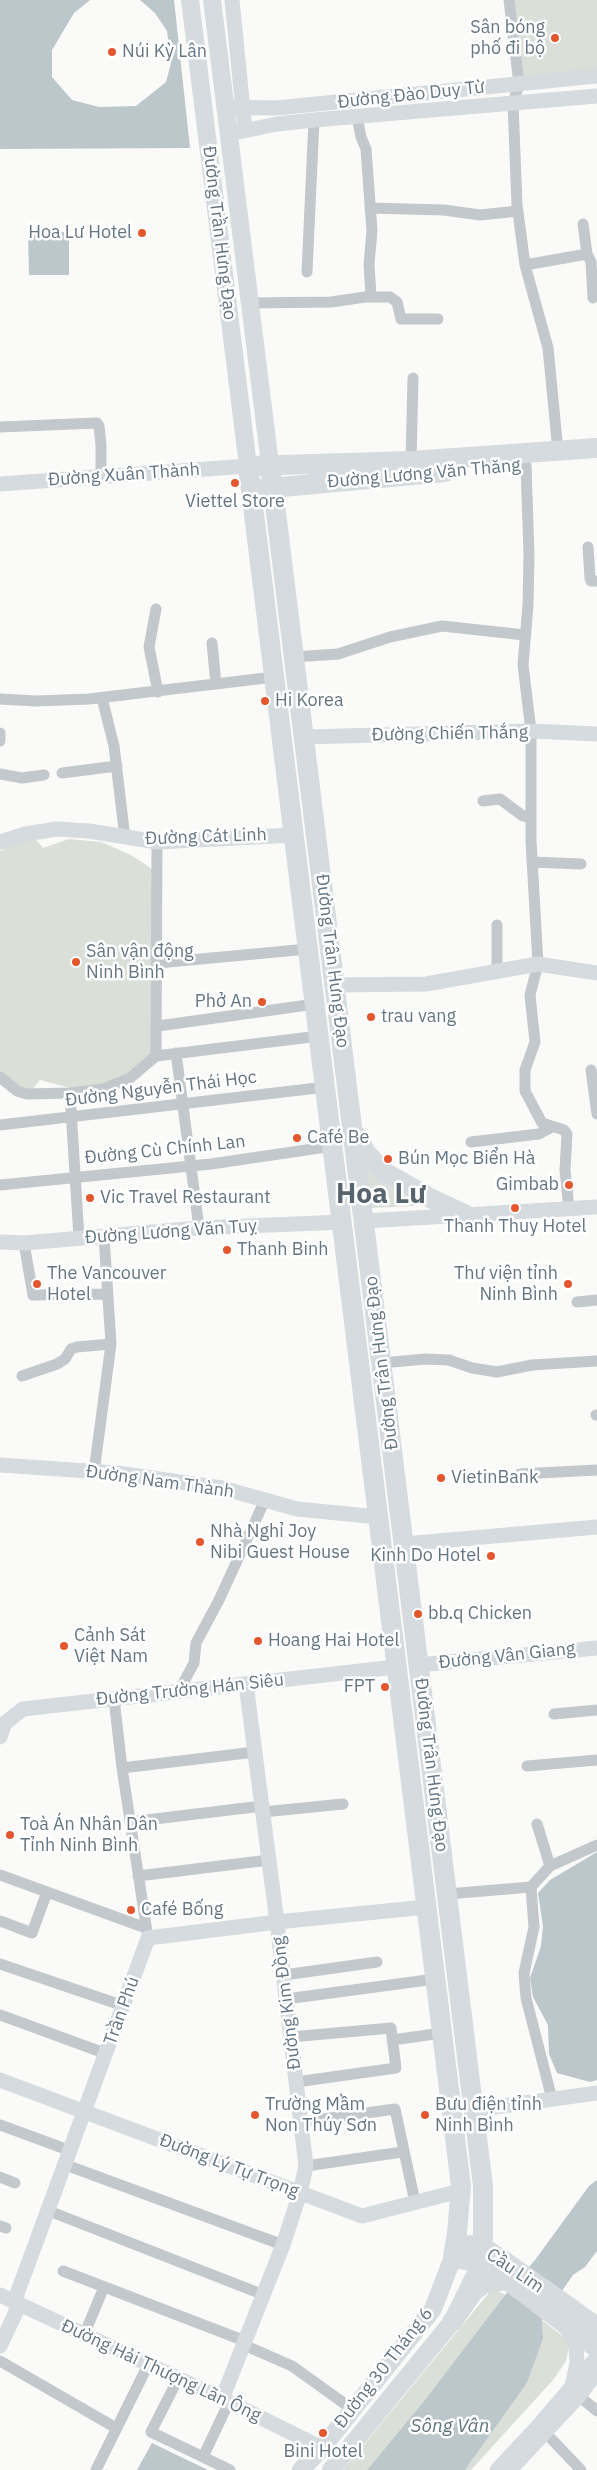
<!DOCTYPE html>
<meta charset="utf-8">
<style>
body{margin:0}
canvas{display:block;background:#fafaf8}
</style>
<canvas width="597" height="2470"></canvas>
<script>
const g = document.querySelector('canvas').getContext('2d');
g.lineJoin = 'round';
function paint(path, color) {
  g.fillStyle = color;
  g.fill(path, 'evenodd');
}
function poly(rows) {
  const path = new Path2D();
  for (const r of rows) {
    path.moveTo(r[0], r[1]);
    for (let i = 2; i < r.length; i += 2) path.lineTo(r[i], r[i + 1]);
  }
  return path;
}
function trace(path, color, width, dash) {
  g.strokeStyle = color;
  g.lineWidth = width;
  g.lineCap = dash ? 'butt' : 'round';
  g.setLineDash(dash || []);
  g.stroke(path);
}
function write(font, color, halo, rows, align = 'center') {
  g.font = font + ' "IBM Plex Sans",sans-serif';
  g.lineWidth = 5;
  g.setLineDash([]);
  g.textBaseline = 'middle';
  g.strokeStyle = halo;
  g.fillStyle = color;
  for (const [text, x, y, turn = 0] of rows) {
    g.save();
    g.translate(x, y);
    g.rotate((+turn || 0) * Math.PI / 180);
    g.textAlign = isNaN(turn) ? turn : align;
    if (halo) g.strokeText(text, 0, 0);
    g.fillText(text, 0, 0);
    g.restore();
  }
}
paint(poly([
 [509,0,597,0,597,76,519,84],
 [32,835,43,848,69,839,101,842,131,855,152,869,153,1056,127,1075,111,1083,70,1088,40,1080,31,1091,20,1089,0,1073,0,851],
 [366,1168,383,1183,413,1201,414,1206,371,1208],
 [493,2288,505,2295,424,2401,367,2470,343,2470],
 [542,2320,570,2342,566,2361,553,2380,471,2470,465,2470,527,2383,543,2339]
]), '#dadfd7');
paint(poly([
 [0,0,90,0,74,13,52,50,52,77,72,100,99,107,136,106,166,82,171,63,167,31,155,13,140,0,174,0,190,148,0,149],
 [28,232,69,232,69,275,29,275],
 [597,1852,597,2080,590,2082,557,2073,549,2054,548,2025,533,1997,530,1978,541,1946,543,1926,538,1893,550,1880],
 [597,2180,597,2251,585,2267,573,2275,542,2320,543,2339,527,2383,465,2470,367,2470,424,2401,505,2295,535,2260,589,2186],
 [152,2443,208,2470,137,2470]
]), '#bbc7cb');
trace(poly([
 [509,0,519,84,513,103,517,205,525,265,548,348,558,451],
 [357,117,361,137,366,149,372,231,369,264,371,297],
 [370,208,444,210,480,215,518,211],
 [583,224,587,254,591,262,593,298],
 [525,265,587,254],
 [307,272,314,120],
 [250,303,331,302,365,297,390,297,397,302,401,319,438,319],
 [0,427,97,423,99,426,101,445,101,478],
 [411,461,413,378],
 [526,465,529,555,528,605,523,665,531,731,531,841,538,964,530,995,535,1042,525,1070,525,1091,542,1123,564,1130,567,1134,565,1170,569,1209],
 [588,547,590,578,591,581,597,581],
 [156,609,149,647,158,692],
 [212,643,216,684],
 [294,657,338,654,390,637,442,626,525,635],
 [102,698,114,746,125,838],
 [0,699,36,701,89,699,274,677],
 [0,733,0,741],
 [62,773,117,766],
 [0,774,22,778,44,775],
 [483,801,500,799,523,816,531,818],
 [532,862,581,864],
 [497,925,497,973],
 [158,963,308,949],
 [158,1026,315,1004],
 [176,1053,199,1228],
 [156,1056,319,1036],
 [591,1070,597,1114],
 [0,1077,17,1091,27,1094,70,1093,103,1089,130,1078,156,1056,157,842],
 [70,1093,79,1238],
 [0,1125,326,1087],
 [471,1142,539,1134,552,1127],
 [0,1185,211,1164,333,1146],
 [24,1243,33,1295,107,1294],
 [577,1302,597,1300],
 [382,1363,425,1359,449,1360,472,1368,497,1372,532,1365,597,1361],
 [22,1376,57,1364,65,1359,71,1349,77,1347,111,1344],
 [596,1415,597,1415],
 [94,1472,111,1344,104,1236],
 [520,1474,597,1470],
 [179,1691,194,1663,196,1643,219,1600,265,1500],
 [114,1699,122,1768,148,1938],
 [554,1714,597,1710],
 [527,1766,597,1760],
 [122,1768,255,1752],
 [263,1812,343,1804],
 [130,1822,262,1806],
 [537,1824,550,1866],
 [0,1875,146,1928],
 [138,1876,269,1860],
 [531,1887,534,1927,524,1973,526,1998,552,2099],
 [447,1894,531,1887,550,1866,597,1845],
 [0,1921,32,1933,47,1892],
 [0,1964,124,2006],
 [284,1975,377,1962],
 [286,1999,435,1979],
 [0,2015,107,2054],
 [291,2037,391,2028,396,2068,296,2082],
 [392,2040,442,2033],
 [301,2122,395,2109,415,2202],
 [0,2125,71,2151],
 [66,2165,283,2245],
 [306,2166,402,2152],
 [0,2177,15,2183],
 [49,2211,264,2295],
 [0,2226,6,2228],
 [63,2271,245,2341],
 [84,2335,104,2287],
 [244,2345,292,2366,352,2409],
 [0,2361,116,2428],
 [178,2379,151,2432,230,2470],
 [579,2396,597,2411],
 [540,2427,581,2470],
 [203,2457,229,2402],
 [96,2470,148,2365]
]), '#c3c8cc', 11);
trace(poly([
 [232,0,245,130],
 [225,107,276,108,597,76],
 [229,134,277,124,314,120,597,96],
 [0,484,248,466],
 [304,737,531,731,597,734],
 [0,842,25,834,57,829,89,831,157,842,294,835],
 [335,985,426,984,538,964,597,973],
 [365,1221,597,1207],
 [0,1242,24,1243,199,1228,343,1222],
 [0,1465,117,1473,222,1488,297,1509,378,1517],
 [404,1544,597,1527],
 [418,1665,597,1648],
 [0,1737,5,1723,23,1709,396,1667],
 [0,2080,362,2216,460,2191],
 [474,2110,597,2093],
 [0,2295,229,2402,322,2448],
 [566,2328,575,2340,576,2347,577,2363,573,2382],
 [0,2346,16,2312,17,2294,148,1938,277,1922,426,1907],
 [222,2399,283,2245,300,2193,306,2166,277,1922,246,1684],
 [497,2470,539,2425,597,2357],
 [510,2470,579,2396,597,2372]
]), '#d6dbdf', 15);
trace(poly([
 [190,0,248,466],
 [212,0,270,464],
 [301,2470,322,2448,433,2309,453,2257],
 [331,2470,452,2322,476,2273,478,2263]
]), '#d6dbdf', 18);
trace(poly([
 [597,448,411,461,248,466,461,2186,457,2233,453,2257,478,2263,507,2280,597,2348],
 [270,464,483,2186,483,2238,478,2263],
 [260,489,445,472],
 [357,1136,366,1153,384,1172,430,1198,466,1215],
 [470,2245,482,2247,501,2259,597,2327],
 [452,2322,473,2292,483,2284,507,2280]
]), '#d6dbdf', 20);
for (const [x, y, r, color] of [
 [555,38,5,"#e4572e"],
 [112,52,5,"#e4572e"],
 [142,233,5,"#e4572e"],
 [235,483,5,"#e4572e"],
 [265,701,5,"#e4572e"],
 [76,962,5,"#e4572e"],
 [262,1002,5,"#e4572e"],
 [371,1017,5,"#e4572e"],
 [297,1138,5,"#e4572e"],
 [388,1159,5,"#e4572e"],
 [569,1185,5,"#e4572e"],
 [90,1198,5,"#e4572e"],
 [515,1208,5,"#e4572e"],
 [227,1250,5,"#e4572e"],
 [37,1284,5,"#e4572e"],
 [568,1284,5,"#e4572e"],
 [441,1478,5,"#e4572e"],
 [200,1542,5,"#e4572e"],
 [491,1556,5,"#e4572e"],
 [418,1614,5,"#e4572e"],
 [258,1641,5,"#e4572e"],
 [64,1646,5,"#e4572e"],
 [385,1687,5,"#e4572e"],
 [10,1835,5,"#e4572e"],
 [131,1910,5,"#e4572e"],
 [255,2115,5,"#e4572e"],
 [425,2115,5,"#e4572e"],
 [323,2433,5,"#e4572e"]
]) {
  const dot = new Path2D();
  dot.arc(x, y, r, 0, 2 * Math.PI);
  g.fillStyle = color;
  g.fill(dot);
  trace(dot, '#fff', 2);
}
write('18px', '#657683', '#fff', [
 ["Sân bóng",545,28,"right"],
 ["phố đi bộ",545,49,"right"],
 ["Núi Kỳ Lân",122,52],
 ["Hoa Lư Hotel",132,233,"right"],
 ["Viettel Store",235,502,"center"],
 ["Hi Korea",275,701],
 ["Sân vận động",86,952],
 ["Ninh Bình",86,973],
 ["Phở An",252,1002,"right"],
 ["trau vang",381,1017],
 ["Café Be",307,1138],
 ["Bún Mọc Biển Hà",398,1159],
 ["Gimbab",559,1185,"right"],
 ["Vic Travel Restaurant",100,1198],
 ["Thanh Thuy Hotel",515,1227,"center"],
 ["Thanh Binh",237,1250],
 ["The Vancouver",47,1274],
 ["Hotel",47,1295],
 ["Thư viện tỉnh",558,1274,"right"],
 ["Ninh Bình",558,1295,"right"],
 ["VietinBank",451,1478],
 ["Nhà Nghỉ Joy",210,1532],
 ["Nibi Guest House",210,1553],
 ["Kinh Do Hotel",481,1556,"right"],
 ["bb.q Chicken",428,1614],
 ["Cảnh Sát",74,1636],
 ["Việt Nam",74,1657],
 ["Hoang Hai Hotel",268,1641],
 ["FPT",375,1687,"right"],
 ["Toà Án Nhân Dân",20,1825],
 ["Tỉnh Ninh Bình",20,1846],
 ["Café Bống",141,1910],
 ["Trường Mầm",265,2105],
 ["Non Thúy Sơn",265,2126],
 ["Bưu điện tỉnh",435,2105],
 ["Ninh Bình",435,2126],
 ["Bini Hotel",323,2452,"center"]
], 'left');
write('18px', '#657683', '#fff', [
 ["Đường Đào Duy Từ",411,95,-6],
 ["Đường Trần Hưng Đạo",219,233,83],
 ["Đường Lương Văn Thăng",424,474,-5],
 ["Đường Xuân Thành",124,475,-4],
 ["Đường Chiến Thắng",450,734,-1],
 ["Đường Cát Linh",206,837,-2],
 ["Đường Trân Hưng Đạo",332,961,83],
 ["Đường Nguyễn Thái Học",161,1089,-7],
 ["Đường Cù Chính Lan",165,1150,-6],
 ["Đường Lương Văn Tuỵ",171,1232,-4],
 ["Đường Trân Hưng Đạo",382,1363,-97],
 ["Đường Nam Thành",160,1482,8],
 ["Đường Vân Giang",507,1656,-6],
 ["Đường Trường Hán Siêu",190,1690,-6],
 ["Đường Trân Hưng Đạo",431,1765,83],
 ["Đường Kim Đồng",287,2003,-97],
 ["Trần Phú",122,2011,-70],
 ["Đường Lý Tự Trọng",229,2166,21],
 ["Cầu Lim",515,2271,34],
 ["Đường 30 Tháng 6",384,2368,-52],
 ["Đường Hải Thượng Lãn Ông",161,2371,25]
]);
write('italic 19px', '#60757c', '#fff', [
 ["Sông Vân",450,2427]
]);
write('bold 28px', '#57646e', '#fff', [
 ["Hoa Lư",381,1195]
]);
</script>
